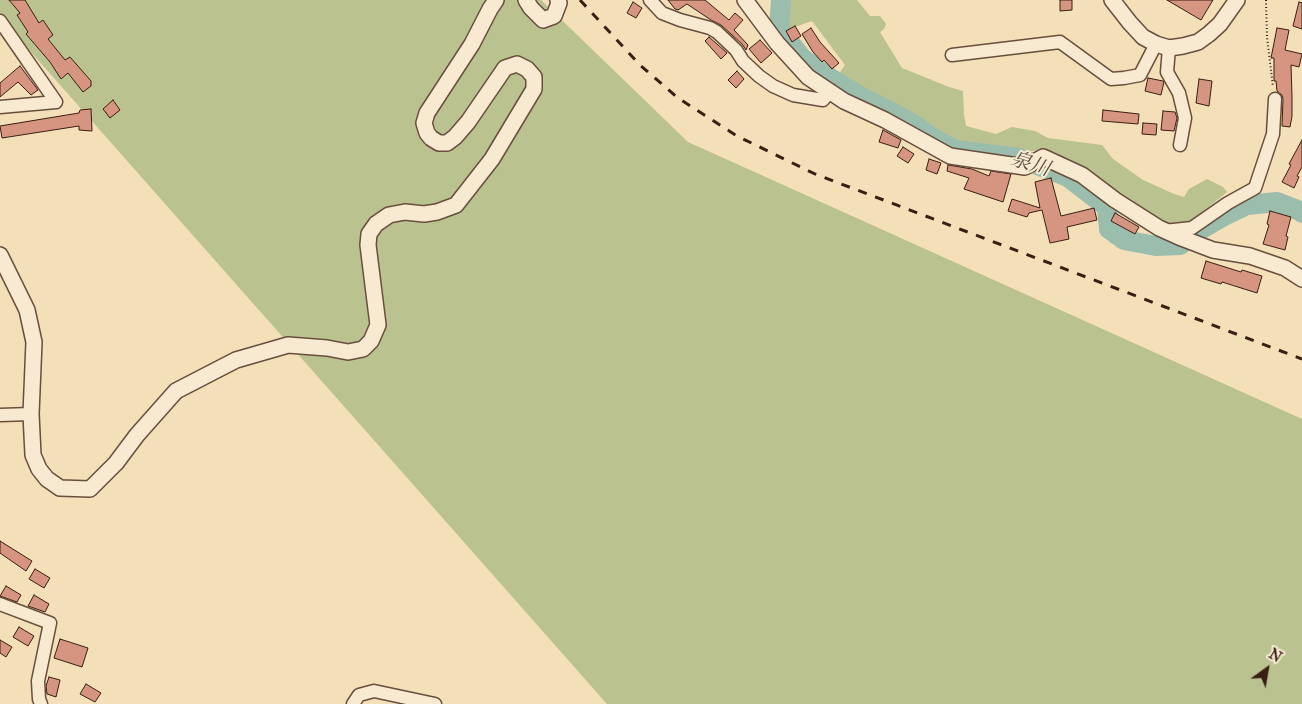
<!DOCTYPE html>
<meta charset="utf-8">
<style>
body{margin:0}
#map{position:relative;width:1302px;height:704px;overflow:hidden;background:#f3dfb8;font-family:"IM FELL Great Primer",serif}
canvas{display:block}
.north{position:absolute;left:1242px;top:644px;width:50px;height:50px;-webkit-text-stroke:4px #f7ead1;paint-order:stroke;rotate:32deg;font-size:14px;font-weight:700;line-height:20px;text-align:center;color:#391e13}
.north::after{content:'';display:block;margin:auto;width:18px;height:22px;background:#391e13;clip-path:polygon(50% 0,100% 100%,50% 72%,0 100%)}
</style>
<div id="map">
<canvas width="1302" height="704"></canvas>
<div class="north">N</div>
</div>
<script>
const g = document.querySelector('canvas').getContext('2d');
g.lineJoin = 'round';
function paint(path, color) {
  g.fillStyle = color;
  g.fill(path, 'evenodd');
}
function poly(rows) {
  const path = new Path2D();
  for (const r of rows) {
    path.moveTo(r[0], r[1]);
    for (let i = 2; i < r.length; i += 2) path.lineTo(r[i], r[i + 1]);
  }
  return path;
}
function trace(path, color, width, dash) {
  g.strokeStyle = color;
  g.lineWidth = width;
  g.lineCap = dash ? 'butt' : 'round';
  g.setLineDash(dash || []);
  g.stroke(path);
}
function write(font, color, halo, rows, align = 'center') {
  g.font = font + ' "IM FELL Great Primer","Noto Serif JP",serif';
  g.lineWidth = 4;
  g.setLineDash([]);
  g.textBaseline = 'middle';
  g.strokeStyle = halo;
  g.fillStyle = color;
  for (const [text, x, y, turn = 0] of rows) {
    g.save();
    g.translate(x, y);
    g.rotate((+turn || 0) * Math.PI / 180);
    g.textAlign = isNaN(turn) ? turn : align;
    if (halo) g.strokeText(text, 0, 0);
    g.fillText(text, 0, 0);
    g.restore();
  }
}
paint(poly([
 [0,0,541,0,688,142,1302,419,1302,704,607,704,0,17],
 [790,0,857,0,870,16,880,16,886,24,884,29,880,32,902,68,949,87,963,91,964,115,966,126,996,134,1012,127,1035,131,1048,138,1102,145,1113,159,1143,180,1174,194,1184,197,1189,189,1207,179,1223,187,1227,192,1189,223,1177,227,1158,223,1038,151,996,152,957,147,837,77,845,65,812,21,789,29,785,11]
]), '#bac28f');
trace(poly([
 [781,0,779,29,802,58,827,76,865,99,893,113,915,125,933,138,955,150,1019,158,1068,177,1107,207,1109,229,1124,240,1156,246,1180,245,1203,228,1224,216,1247,205,1277,202,1300,211,1302,213]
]), '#9bbdae', 20);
const building = poly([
 [9,0,25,0,39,23,43,20,53,35,48,39,65,60,70,57,91,81,91,86,83,92,68,73,61,79,50,62,26,34,28,32,17,15,20,13,9,0],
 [668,0,705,0,729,20,735,13,743,20,734,30,748,45,746,50,742,44,721,25,711,20,687,4,678,10,675,9,668,0],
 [1060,0,1072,0,1072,10,1060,11,1060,0],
 [1167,0,1213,0,1201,20,1167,0],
 [633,2,642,8,636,18,627,13,633,2],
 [1299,2,1302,3,1302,29,1293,26,1299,2],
 [795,26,801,36,792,42,786,31,795,26],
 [811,28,820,42,839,63,832,69,824,60,822,62,813,52,802,34,811,28],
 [1277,28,1289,30,1285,50,1302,54,1299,67,1291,65,1292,96,1292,116,1290,127,1282,126,1283,99,1282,95,1277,91,1276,81,1274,81,1274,58,1271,58,1277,28],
 [709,37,727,53,721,59,705,41,709,37],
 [760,40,772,53,761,63,749,49,760,40],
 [20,66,38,90,31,95,18,82,0,97,0,83,20,66],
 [737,71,744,79,736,88,728,80,737,71],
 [1148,78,1163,81,1164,82,1161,95,1145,91,1148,78],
 [1199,79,1212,81,1209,106,1196,103,1199,79],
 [113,100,120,110,110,118,103,109,113,100],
 [91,109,92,131,79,130,79,126,2,138,0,126,79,113,80,110,91,109],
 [1103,110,1139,114,1138,124,1102,121,1103,110],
 [1163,111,1175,112,1177,118,1174,131,1161,130,1163,111],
 [1143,123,1157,124,1156,135,1142,134,1143,123],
 [883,130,901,140,898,148,879,142,883,130],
 [1302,140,1302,167,1297,176,1299,177,1294,188,1282,182,1291,165,1289,164,1302,140],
 [903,147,914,154,908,163,897,156,903,147],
 [929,159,941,163,937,174,926,170,929,159],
 [948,165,972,169,989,176,991,171,1011,174,1003,202,964,189,969,178,947,171,948,165],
 [1051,178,1061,216,1094,208,1097,220,1067,227,1069,239,1050,243,1042,210,1029,213,1027,217,1008,211,1012,199,1040,208,1035,182,1051,178],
 [1270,211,1291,217,1286,236,1288,237,1285,250,1263,244,1269,225,1267,224,1270,211],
 [1115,213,1139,227,1135,234,1111,221,1115,213],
 [1206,261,1241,272,1242,270,1262,276,1257,293,1222,282,1221,284,1201,278,1206,261],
 [0,541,32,561,26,571,0,553,0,541],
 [35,569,50,578,44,588,29,579,35,569],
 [6,586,21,595,17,602,0,596,6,586],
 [34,595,49,604,45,612,28,606,34,595],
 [19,627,34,636,28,646,13,637,19,627],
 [60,639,88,648,82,667,54,658,60,639],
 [0,640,12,647,6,657,0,653,0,640],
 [49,677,60,680,56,697,47,694,46,686,49,677],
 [86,684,101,693,95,702,80,694,86,684]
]);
paint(building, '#d69581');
trace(building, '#391e13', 1);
const minor = poly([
 [650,0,662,13,680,20,710,28,717,32,736,50,743,61,759,76,773,86,793,95,823,100,830,91],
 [0,21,56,102,0,107],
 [1169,48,1167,72,1179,93,1185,118,1180,145],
 [952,55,1060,42,1111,79,1124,78,1140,75,1156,44],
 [1164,231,1192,228,1228,203,1255,188,1273,134,1275,99],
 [0,415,31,414],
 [0,604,50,623,38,681,39,699,41,704],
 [353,704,359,695,374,691,435,704]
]);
const tertiary = poly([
 [526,0,531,8,543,20,554,16,559,3,558,0],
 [745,0,777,43,808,77,844,101,885,120,950,156,1025,167,1043,157,1082,175,1115,200,1159,228,1179,237,1213,250,1250,256,1285,268,1302,279],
 [1112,0,1130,23,1143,37,1156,44,1169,48,1183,46,1198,42,1209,34,1220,24,1237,0],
 [0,255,27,310,34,342,31,414,33,455,39,469,47,479,60,488,90,489,116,463,137,435,176,391,236,360,288,345,327,348,348,352,363,349,371,341,378,325,368,245,369,234,376,224,389,215,405,212,424,214,437,212,456,205,492,159,534,89,534,77,527,69,517,64,505,68,468,122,455,137,447,143,439,143,431,138,427,133,424,123,427,113,472,44,490,9,496,0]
]);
trace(minor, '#684e3c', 15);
trace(tertiary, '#684e3c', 18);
trace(poly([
 [1266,0,1267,37,1273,87]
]), '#391e13', 2, [1, 2.5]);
trace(minor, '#f7ead1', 12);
trace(tertiary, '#f7ead1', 15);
trace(poly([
 [580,0,640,65,678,98,737,136,815,174,1302,359]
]), '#391e13', 3, [9, 9]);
write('italic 20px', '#564e42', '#f7ead1', [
 ["泉川",1030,165,17]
]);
</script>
